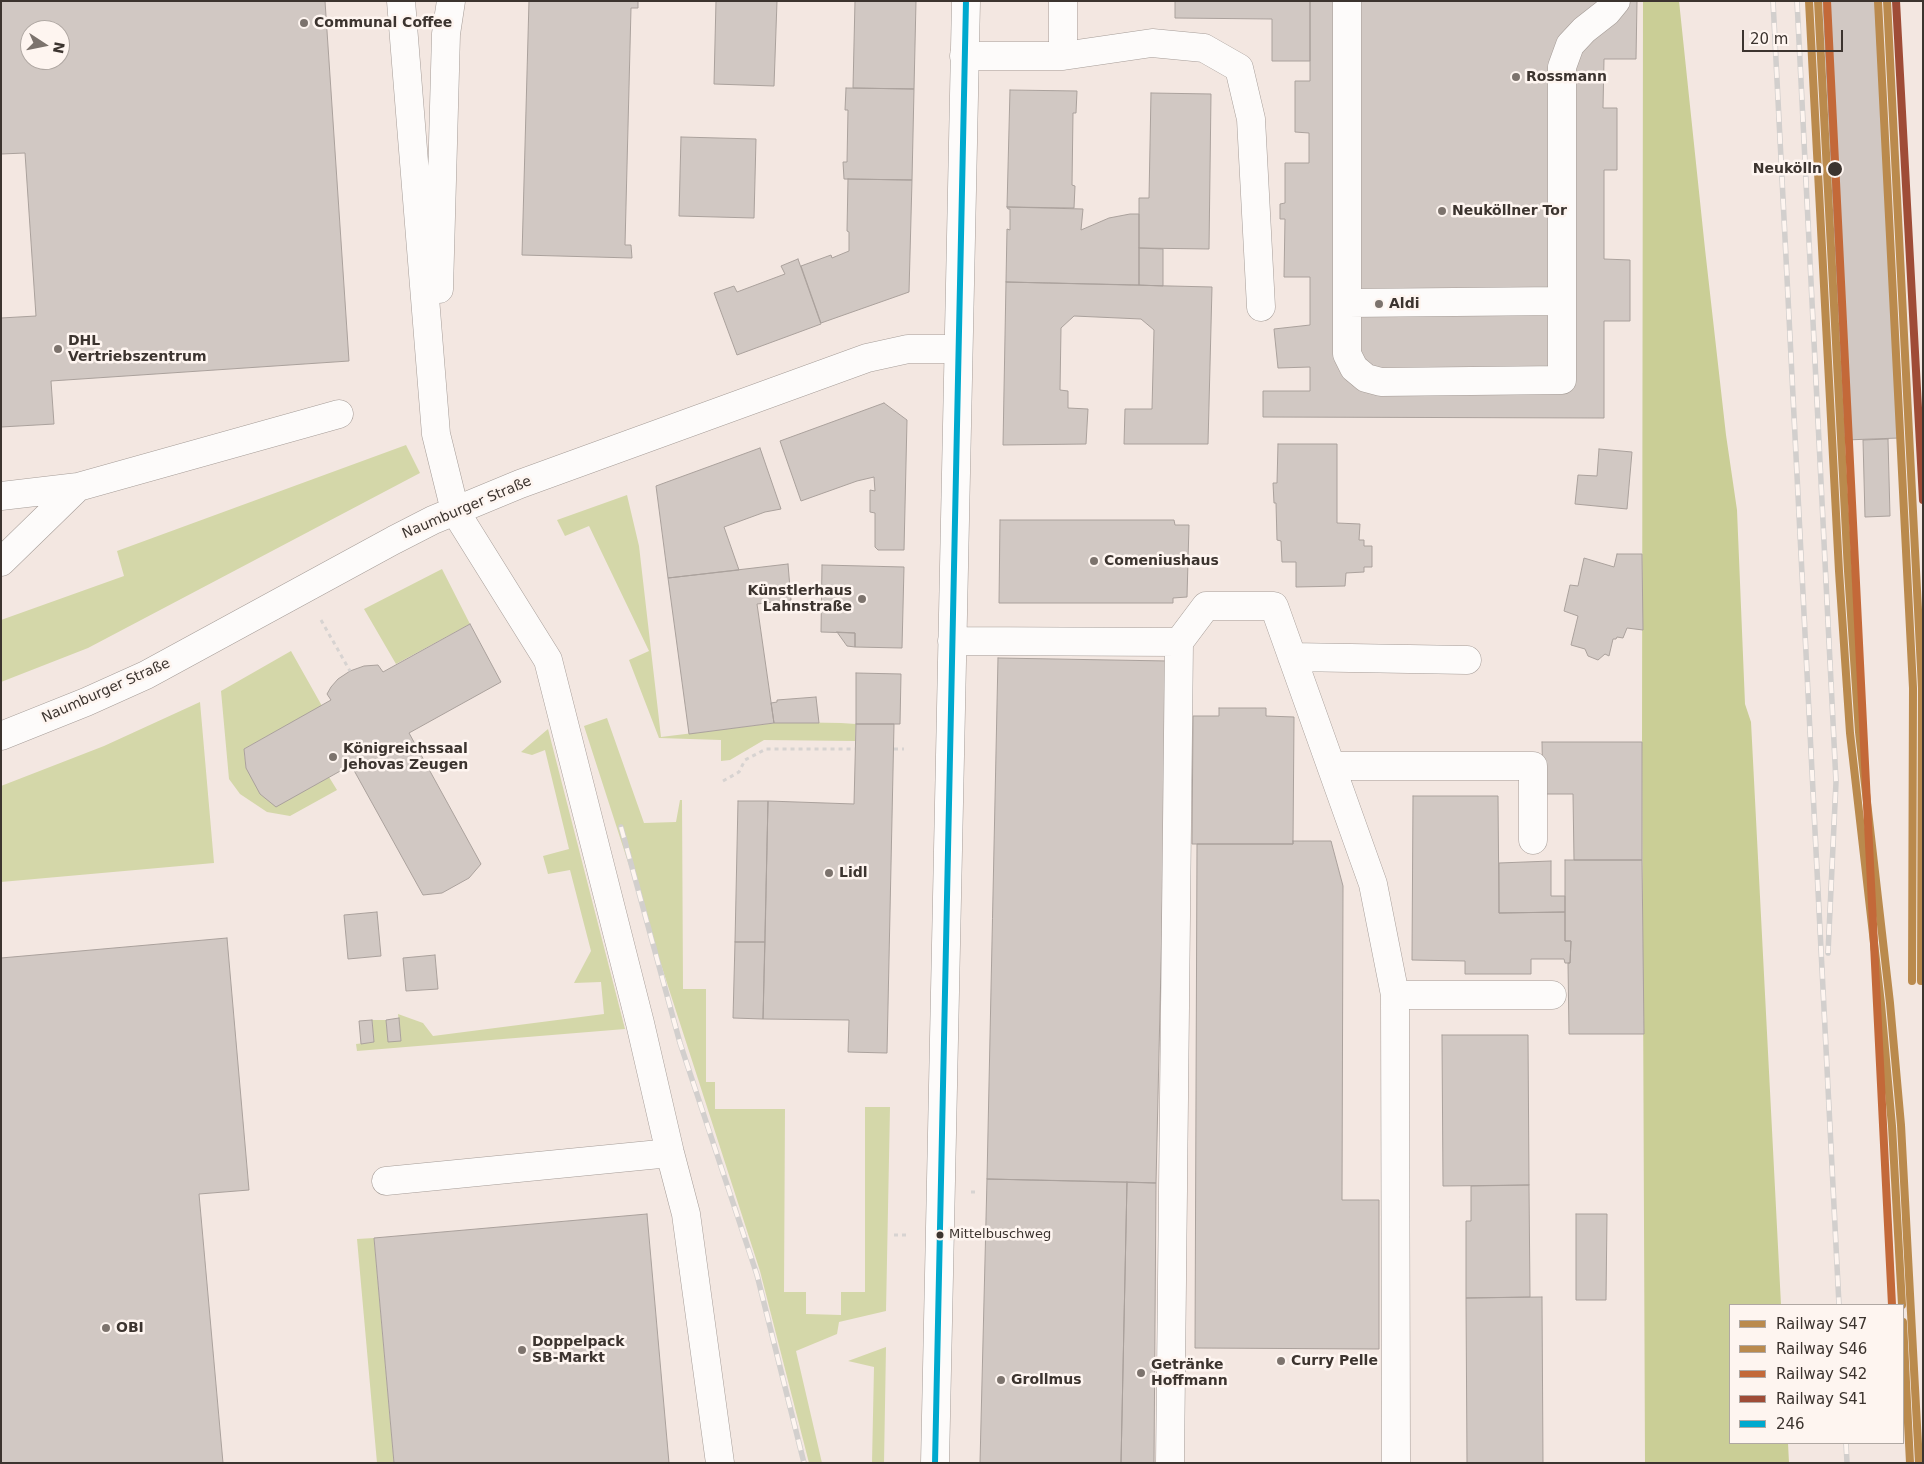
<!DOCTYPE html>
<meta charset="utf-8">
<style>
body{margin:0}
#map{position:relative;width:1924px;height:1464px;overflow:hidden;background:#f3e7e1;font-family:"DejaVu Sans",sans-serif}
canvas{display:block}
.frame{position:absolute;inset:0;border:2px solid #3c342f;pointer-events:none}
.legend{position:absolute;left:1729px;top:1304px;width:175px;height:140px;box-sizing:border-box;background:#fef5f0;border:1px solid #b0a8a3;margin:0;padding:6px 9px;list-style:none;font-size:15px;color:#3c342f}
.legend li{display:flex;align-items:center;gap:10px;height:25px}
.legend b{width:25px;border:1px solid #b0a8a3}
.north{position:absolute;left:20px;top:20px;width:50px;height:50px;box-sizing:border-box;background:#fef5f0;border:1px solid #b0a8a3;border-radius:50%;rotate:101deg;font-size:14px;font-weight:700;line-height:20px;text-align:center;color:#3c342f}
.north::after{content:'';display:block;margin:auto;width:18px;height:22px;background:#7c736d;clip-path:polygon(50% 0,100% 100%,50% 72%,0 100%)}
.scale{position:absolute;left:1742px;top:30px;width:101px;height:22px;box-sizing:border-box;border:2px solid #3c342f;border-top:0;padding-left:6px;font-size:15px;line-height:18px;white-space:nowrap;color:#3c342f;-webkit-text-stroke:4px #fef5f0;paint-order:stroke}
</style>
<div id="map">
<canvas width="1924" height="1464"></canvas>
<div class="frame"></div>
<ul class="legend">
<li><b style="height:6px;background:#ba8a4d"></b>Railway S47</li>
<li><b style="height:6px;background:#ba8a4d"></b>Railway S46</li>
<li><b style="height:6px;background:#c36939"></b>Railway S42</li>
<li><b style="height:6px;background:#9f4c37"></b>Railway S41</li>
<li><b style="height:6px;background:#00a9ce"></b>246</li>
</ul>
<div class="north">N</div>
<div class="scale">20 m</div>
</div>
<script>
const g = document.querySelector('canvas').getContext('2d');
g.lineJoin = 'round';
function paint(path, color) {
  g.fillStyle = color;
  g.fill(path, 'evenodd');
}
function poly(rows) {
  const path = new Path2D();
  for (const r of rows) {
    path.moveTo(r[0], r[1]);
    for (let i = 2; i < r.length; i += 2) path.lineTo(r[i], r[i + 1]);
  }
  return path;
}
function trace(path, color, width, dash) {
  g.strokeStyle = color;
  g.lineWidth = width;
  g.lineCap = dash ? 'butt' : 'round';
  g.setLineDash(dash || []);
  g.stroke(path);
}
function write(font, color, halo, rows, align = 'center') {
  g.font = font + ' "DejaVu Sans",sans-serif';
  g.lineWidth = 5;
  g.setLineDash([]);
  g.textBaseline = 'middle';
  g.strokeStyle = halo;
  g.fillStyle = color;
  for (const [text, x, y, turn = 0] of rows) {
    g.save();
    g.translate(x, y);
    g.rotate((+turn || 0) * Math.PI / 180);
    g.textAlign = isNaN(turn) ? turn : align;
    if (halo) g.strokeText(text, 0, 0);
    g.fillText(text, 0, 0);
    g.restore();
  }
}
paint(poly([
 [406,445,420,473,88,648,1,682,1,620,124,576,117,551],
 [627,495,639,546,661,737,783,722,841,723,856,724,855,741,764,740,730,760,721,761,721,740,659,738,629,660,649,651,589,526,565,536,557,520],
 [442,569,470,624,396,664,364,609],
 [291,651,322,706,244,749,246,768,329,777,337,790,290,816,267,812,240,794,229,779,221,691],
 [200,702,214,863,1,882,1,786,104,746],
 [607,718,644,823,676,822,680,800,682,800,683,989,706,989,706,1082,715,1082,715,1109,785,1109,784,1292,806,1292,806,1314,841,1315,841,1292,865,1292,865,1107,890,1107,886,1311,839,1322,837,1334,796,1351,822,1463,809,1463,760,1271,584,726],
 [548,729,625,1029,357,1051,356,1044,374,1042,372,1020,386,1020,388,1041,401,1041,398,1014,423,1023,433,1036,604,1014,601,982,574,983,591,951,570,870,548,874,543,856,569,849,545,750,532,755,521,752],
 [374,1238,394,1463,377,1463,357,1239],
 [886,1347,884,1463,872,1463,874,1367,848,1361]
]), '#d4d7a9');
paint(poly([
 [1643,1,1679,1,1705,249,1726,435,1737,510,1745,704,1751,722,1781,1305,1730,1305,1730,1443,1788,1443,1789,1463,1645,1463,1642,742]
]), '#cace96');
const building = poly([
 [1,1,325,1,349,361,51,381,54,424,1,427,1,318,36,316,25,153,1,154,1,1],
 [30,30,60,30,60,60,30,60,30,30],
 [529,1,638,1,638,8,631,8,625,245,631,245,632,258,522,255,529,1],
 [716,1,777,1,774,86,714,84,716,1],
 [855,1,916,1,914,89,853,88,855,1],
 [1175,1,1310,1,1310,61,1272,61,1272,19,1175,18,1175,1],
 [1310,1,1637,1,1636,59,1604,59,1603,108,1617,108,1617,170,1604,170,1604,259,1630,260,1630,321,1604,321,1604,418,1263,417,1263,391,1310,391,1310,367,1278,368,1274,329,1310,325,1310,277,1284,277,1285,219,1280,219,1280,204,1285,203,1285,163,1309,163,1309,133,1295,132,1295,81,1310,81,1310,1],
 [1823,1,1875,1,1899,438,1845,440,1823,1],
 [846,88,914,89,912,180,844,179,843,162,847,162,848,110,845,110,846,88],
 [1010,90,1077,91,1076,113,1073,113,1072,185,1075,186,1074,208,1007,207,1010,90],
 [1151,93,1211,94,1209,249,1139,248,1139,198,1149,198,1151,93],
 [681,137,756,139,754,218,679,216,681,137],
 [848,179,912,180,909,292,821,323,801,266,831,255,832,258,849,251,849,232,847,231,848,179],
 [1007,207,1083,209,1081,230,1109,218,1130,214,1139,214,1139,285,1006,282,1007,229,1010,230,1010,209,1008,209,1007,207],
 [1139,248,1163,249,1163,286,1139,285,1139,248],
 [798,259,821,324,737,355,714,293,734,286,737,292,785,274,781,266,798,259],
 [1006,282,1212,287,1208,444,1124,444,1125,409,1152,409,1154,330,1141,319,1074,316,1061,328,1060,390,1068,391,1068,408,1088,409,1086,444,1003,445,1006,282],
 [884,403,907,420,904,550,878,550,875,547,875,513,870,512,870,490,875,491,874,477,857,481,801,501,780,441,884,403],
 [1888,439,1890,516,1865,517,1863,440,1888,439],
 [1278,444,1337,444,1337,523,1360,524,1359,540,1364,540,1364,546,1372,546,1372,567,1364,567,1364,572,1346,573,1345,586,1296,587,1296,562,1282,562,1281,541,1277,540,1276,503,1274,503,1273,483,1277,483,1278,444],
 [760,448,781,509,765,512,724,527,739,570,668,578,656,486,760,448],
 [1599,449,1632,452,1627,509,1575,504,1578,475,1597,476,1599,449],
 [1000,520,1174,520,1175,525,1189,525,1187,597,1173,598,1173,603,999,603,1000,520],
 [1617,554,1642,554,1643,630,1627,628,1623,638,1617,637,1616,639,1613,639,1609,656,1605,654,1598,660,1588,656,1585,649,1571,645,1578,616,1564,611,1570,585,1578,586,1584,558,1614,567,1617,554],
 [788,564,791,600,757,604,774,723,689,734,668,578,788,564],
 [822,565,904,567,902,648,855,647,855,633,821,632,822,565],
 [470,624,501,682,409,733,481,864,469,878,442,893,423,895,351,765,276,807,260,794,246,768,244,749,331,700,327,694,331,687,338,679,350,671,364,666,378,665,383,672,470,624],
 [837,632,855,633,855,647,847,646,837,632],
 [998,658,1168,661,1156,1183,987,1179,998,658],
 [856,673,901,674,900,724,856,724,856,673],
 [816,697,819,723,774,723,771,703,777,702,777,700,816,697],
 [1219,708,1266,708,1266,716,1294,717,1293,844,1192,844,1193,716,1219,716,1219,708],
 [856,724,894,724,887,1053,848,1052,849,1020,763,1019,768,801,854,804,856,724],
 [1542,742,1642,742,1642,860,1574,860,1573,794,1543,794,1542,742],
 [1413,796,1498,796,1499,913,1565,912,1565,941,1571,941,1570,963,1565,963,1564,959,1531,959,1531,974,1465,974,1465,961,1412,960,1413,796],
 [738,801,768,801,765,942,735,942,738,801],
 [1293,841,1331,841,1343,886,1342,1200,1379,1200,1379,1349,1195,1348,1197,844,1293,844,1293,841],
 [1565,860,1642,860,1644,1034,1569,1034,1568,963,1570,963,1571,941,1565,941,1565,860],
 [1551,861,1551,896,1565,896,1565,912,1499,913,1499,863,1551,861],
 [377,912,381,956,348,959,344,915,377,912],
 [227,938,249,1190,199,1194,223,1463,1,1463,1,958,227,938],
 [735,942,765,942,763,1019,733,1018,735,942],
 [435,955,438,989,406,991,403,958,435,955],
 [399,1018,401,1041,388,1042,386,1020,399,1018],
 [372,1020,374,1042,361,1044,359,1021,372,1020],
 [1442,1035,1528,1035,1529,1185,1443,1186,1442,1035],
 [987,1179,1127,1182,1121,1463,980,1463,987,1179],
 [1127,1182,1156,1183,1154,1463,1121,1463,1127,1182],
 [1529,1185,1530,1297,1466,1298,1466,1221,1471,1221,1471,1186,1529,1185],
 [647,1214,669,1463,394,1463,374,1238,647,1214],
 [1576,1214,1607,1214,1606,1300,1576,1300,1576,1214],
 [1542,1297,1543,1463,1467,1463,1466,1298,1542,1297]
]);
paint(building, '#d1c8c3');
trace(building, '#aaa19c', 1);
const minor = poly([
 [401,1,436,434,455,511,548,660,640,1023,670,1153,686,1214,720,1463],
 [1063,1,1063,56],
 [1347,1,1347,354,1354,368,1366,378,1381,382,1562,380,1562,67,1570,45,1584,30,1607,12,1616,1],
 [964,56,1063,56,1152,43,1204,48,1239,68,1251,119,1261,307],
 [439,289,446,34,451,1],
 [1348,303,1561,301],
 [1,496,78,487],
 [1,562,78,487,339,414],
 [952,641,1179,642,1206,606,1274,606,1373,884,1395,995,1396,1463],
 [1292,657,1467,660],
 [1,736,86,702,146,675,394,540,433,520,520,484,867,358,908,349,958,349],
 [1331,766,1533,766,1533,840],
 [1395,995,1552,995],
 [386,1181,670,1153],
 [935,1463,966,1],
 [1170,1463,1179,642]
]);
trace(minor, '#a59c97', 29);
trace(poly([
 [321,620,350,671],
 [894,749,904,749],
 [723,781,739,772,745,760,766,749,855,749],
 [971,1192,979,1192],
 [894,1235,908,1235]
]), '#d7d3d1', 3, [4, 4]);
trace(minor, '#fdfbfa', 28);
const rail = poly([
 [1773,1,1839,1305],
 [1797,1,1836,782,1828,953],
 [621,827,680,1043,757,1275,804,1463],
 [1846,1443,1847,1463]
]);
trace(rail, '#d2cfcd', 5.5);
trace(rail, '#fef5f0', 4, [11]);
trace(poly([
 [935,1463,966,1]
]), '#00a9ce', 6);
trace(poly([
 [1818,1,1848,571,1859,732,1890,1003,1901,1125,1919,1463],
 [1887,1,1922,688,1921,981]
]), '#ba8a4d', 8);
trace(poly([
 [1809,1,1839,571,1850,733,1881,1004,1892,1126,1902,1305],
 [1878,1,1913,688,1912,981],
 [1903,1322,1910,1463]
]), '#ba8a4d', 8);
trace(poly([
 [1827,1,1892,1305]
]), '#c36939', 8);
trace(poly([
 [1896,1,1923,500]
]), '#9f4c37', 8);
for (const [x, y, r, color] of [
 [304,23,5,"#7c736d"],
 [1516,77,5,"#7c736d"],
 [1835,169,8,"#3c342f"],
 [1442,211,5,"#7c736d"],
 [1379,304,5,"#7c736d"],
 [58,349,5,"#7c736d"],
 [1094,561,5,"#7c736d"],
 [862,599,5,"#7c736d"],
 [333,757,5,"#7c736d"],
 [829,873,5,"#7c736d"],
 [940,1235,4.5,"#3c342f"],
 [106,1328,5,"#7c736d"],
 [522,1350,5,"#7c736d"],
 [1281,1361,5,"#7c736d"],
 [1141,1373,5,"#7c736d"],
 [1001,1380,5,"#7c736d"]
]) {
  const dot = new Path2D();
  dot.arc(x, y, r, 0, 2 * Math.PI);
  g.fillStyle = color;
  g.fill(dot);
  trace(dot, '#fef5f0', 2);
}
write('13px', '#3c342f', '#fef5f0', [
 ["Mittelbuschweg",949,1235]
], 'left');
write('bold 14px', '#3c342f', '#fef5f0', [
 ["Communal Coffee",314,23],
 ["Rossmann",1526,77],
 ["Neuköllner Tor",1452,211],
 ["Aldi",1389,304],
 ["DHL",68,341],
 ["Vertriebszentrum",68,357],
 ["Comeniushaus",1104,561],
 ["Künstlerhaus",852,591,"right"],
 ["Lahnstraße",852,607,"right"],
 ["Königreichssaal",343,749],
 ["Jehovas Zeugen",343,765],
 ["Lidl",839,873],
 ["OBI",116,1328],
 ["Doppelpack",532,1342],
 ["SB-Markt",532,1358],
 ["Curry Pelle",1291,1361],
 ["Getränke",1151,1365],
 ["Hoffmann",1151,1381],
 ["Grollmus",1011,1380]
], 'left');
write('bold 14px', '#3c342f', '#fef5f0', [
 ["Neukölln",1822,169]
], 'right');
write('14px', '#3c342f', '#fef5f0', [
 ["Naumburger Straße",467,508,-23],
 ["Naumburger Straße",106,691,-24]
]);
</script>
